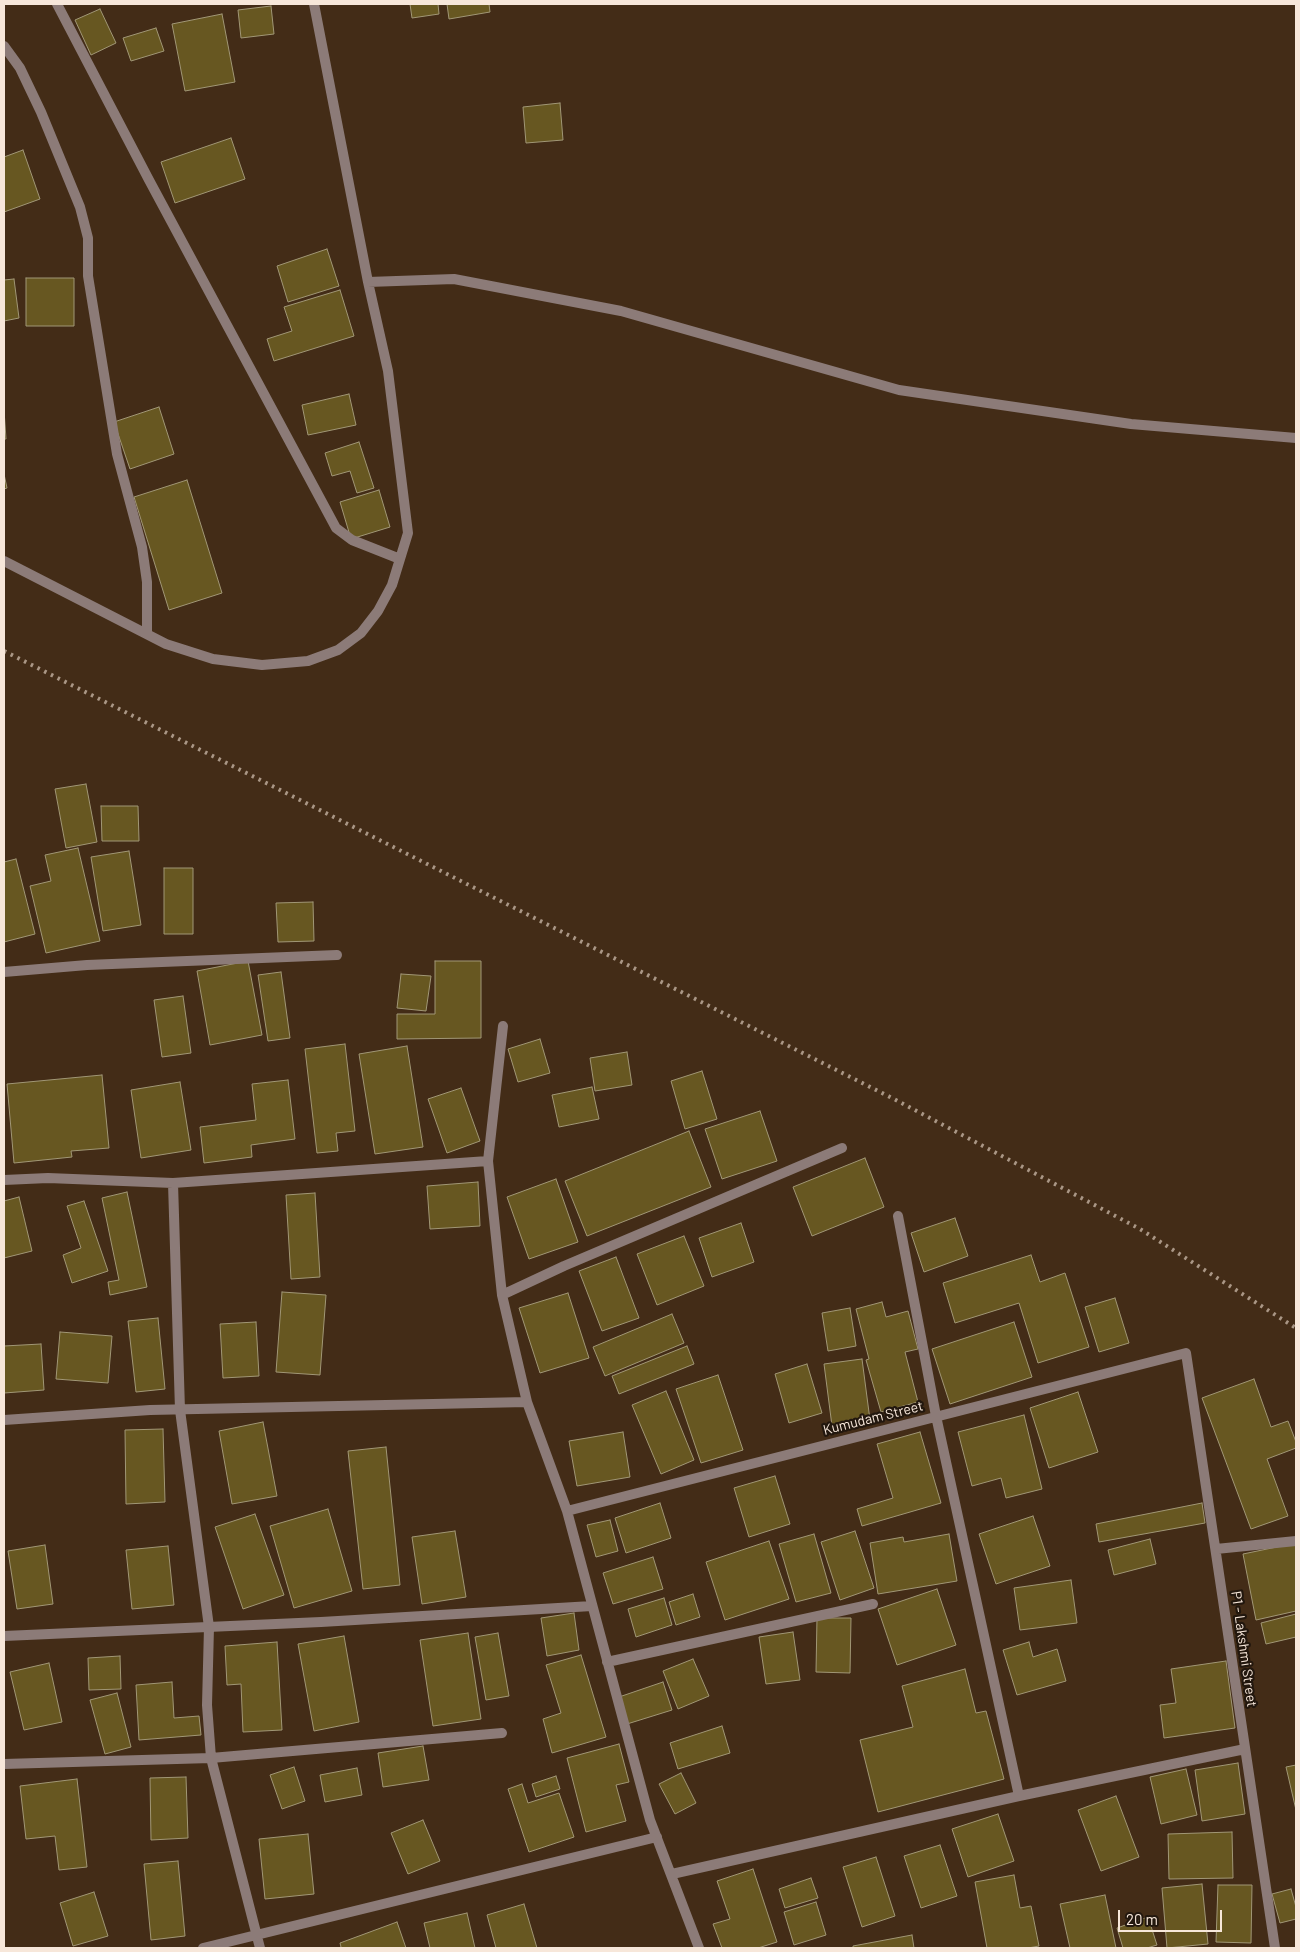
<!DOCTYPE html>
<style>
body{margin:0}
#map{position:relative;width:1300px;height:1952px;overflow:hidden;background:#432c17;font-family:Barlow,sans-serif}
canvas{display:block}
.frame{position:absolute;inset:0;border:5px solid #f7e7da;pointer-events:none}
.scale{position:absolute;left:1118px;top:1910px;width:104px;height:22px;box-sizing:border-box;border:2px solid #f7e7da;border-top:0;padding-left:6px;font-size:15px;line-height:18px;white-space:nowrap;color:#f7e7da;-webkit-text-stroke:4px #22170e;paint-order:stroke}
</style>
<div id="map">
<canvas width="1300" height="1952"></canvas>
<div class="frame"></div>
<div class="scale">20 m</div>
</div>
<script>
const g = document.querySelector('canvas').getContext('2d');
g.lineJoin = 'round';
function paint(path, color) {
  g.fillStyle = color;
  g.fill(path, 'evenodd');
}
function poly(rows) {
  const path = new Path2D();
  for (const r of rows) {
    path.moveTo(r[0], r[1]);
    for (let i = 2; i < r.length; i += 2) path.lineTo(r[i], r[i + 1]);
  }
  return path;
}
function trace(path, color, width, dash) {
  g.strokeStyle = color;
  g.lineWidth = width;
  g.lineCap = dash ? 'butt' : 'round';
  g.setLineDash(dash || []);
  g.stroke(path);
}
function write(font, color, halo, rows, align = 'center') {
  g.font = font + ' Barlow,sans-serif';
  g.lineWidth = 4.5;
  g.setLineDash([]);
  g.textBaseline = 'middle';
  g.strokeStyle = halo;
  g.fillStyle = color;
  for (const [text, x, y, turn = 0] of rows) {
    g.save();
    g.translate(x, y);
    g.rotate((+turn || 0) * Math.PI / 180);
    g.textAlign = isNaN(turn) ? turn : align;
    if (halo) g.strokeText(text, 0, 0);
    g.fillText(text, 0, 0);
    g.restore();
  }
}
const building = poly([
 [410,4,438,4,439,14,412,18,410,4],
 [447,4,489,4,490,12,449,19,447,4],
 [271,6,274,34,241,38,238,10,271,6],
 [100,9,116,43,91,55,75,20,100,9],
 [222,14,235,82,185,91,172,24,222,14],
 [156,28,164,51,131,61,123,38,156,28],
 [560,103,563,140,526,143,523,107,560,103],
 [231,138,245,179,175,203,161,162,231,138],
 [23,150,40,199,4,212,4,157,23,150],
 [327,249,339,286,288,302,277,266,327,249],
 [26,278,74,278,74,326,26,326,26,278],
 [14,279,19,318,4,321,4,280,14,279],
 [340,290,354,336,274,361,267,339,292,331,284,307,340,290],
 [349,394,356,425,308,435,302,405,349,394],
 [159,407,174,454,130,469,114,422,159,407],
 [4,410,6,439,4,439,4,410],
 [359,442,374,488,357,493,350,471,332,476,325,453,359,442],
 [4,474,7,488,4,489,4,474],
 [187,480,222,593,169,610,134,497,187,480],
 [379,490,390,527,351,539,340,502,379,490],
 [86,784,97,842,66,848,55,789,86,784],
 [101,806,138,806,139,841,102,841,101,806],
 [78,848,100,941,46,953,30,886,51,881,45,855,78,848],
 [129,851,141,925,103,931,91,857,129,851],
 [16,859,35,934,4,942,4,862,16,859],
 [164,868,193,868,193,934,164,934,164,868],
 [313,902,314,941,278,942,276,903,313,902],
 [248,961,262,1035,210,1045,197,971,248,961],
 [435,961,481,961,481,1038,397,1039,397,1014,435,1014,435,961],
 [281,972,290,1038,268,1041,258,975,281,972],
 [401,974,431,976,426,1011,397,1008,401,974],
 [183,996,191,1053,162,1057,154,1000,183,996],
 [540,1039,550,1073,518,1082,508,1049,540,1039],
 [345,1044,355,1131,336,1133,338,1151,317,1153,305,1049,345,1044],
 [407,1046,423,1147,375,1154,359,1054,407,1046],
 [627,1052,632,1085,595,1091,590,1058,627,1052],
 [702,1071,717,1119,685,1129,671,1081,702,1071],
 [102,1075,109,1148,71,1151,72,1157,14,1163,7,1084,102,1075],
 [288,1080,295,1139,251,1145,252,1157,204,1163,200,1127,256,1120,252,1084,288,1080],
 [180,1082,191,1150,141,1158,131,1090,180,1082],
 [592,1087,599,1119,559,1127,552,1095,592,1087],
 [461,1088,480,1141,447,1153,428,1099,461,1088],
 [760,1111,777,1161,722,1179,705,1129,760,1111],
 [689,1131,711,1187,587,1236,565,1181,689,1131],
 [865,1158,884,1207,812,1236,793,1187,865,1158],
 [556,1179,578,1242,529,1259,507,1197,556,1179],
 [478,1182,480,1226,430,1229,427,1186,478,1182],
 [127,1192,147,1287,110,1295,108,1282,119,1280,102,1198,127,1192],
 [315,1193,320,1277,291,1279,286,1195,315,1193],
 [19,1197,32,1251,4,1258,4,1201,19,1197],
 [84,1201,108,1271,72,1283,63,1255,81,1248,67,1206,84,1201],
 [955,1218,968,1256,924,1272,911,1233,955,1218],
 [741,1223,754,1262,712,1277,699,1238,741,1223],
 [684,1236,704,1286,657,1305,637,1254,684,1236],
 [1031,1255,1040,1282,1065,1273,1089,1347,1038,1363,1019,1303,955,1323,943,1283,1031,1255],
 [616,1257,639,1318,602,1331,579,1271,616,1257],
 [282,1292,326,1295,320,1375,276,1372,282,1292],
 [568,1293,589,1358,540,1373,519,1308,568,1293],
 [1115,1298,1129,1343,1099,1352,1085,1307,1115,1298],
 [882,1302,886,1317,908,1311,918,1349,905,1352,918,1402,881,1412,866,1360,869,1359,856,1309,882,1302],
 [850,1308,856,1346,828,1351,822,1313,850,1308],
 [672,1314,684,1343,605,1376,593,1347,672,1314],
 [158,1318,165,1389,136,1392,128,1321,158,1318],
 [256,1322,259,1376,223,1378,220,1324,256,1322],
 [1014,1322,1032,1377,950,1404,932,1349,1014,1322],
 [60,1332,112,1336,108,1383,56,1379,60,1332],
 [41,1344,44,1390,4,1393,4,1346,41,1344],
 [687,1346,694,1364,619,1394,612,1376,687,1346],
 [862,1359,870,1420,832,1426,824,1364,862,1359],
 [807,1364,822,1413,789,1423,775,1374,807,1364],
 [718,1375,743,1450,701,1463,676,1389,718,1375],
 [1254,1379,1271,1427,1288,1421,1296,1442,1296,1448,1267,1459,1288,1516,1251,1529,1202,1398,1254,1379],
 [666,1391,694,1460,661,1474,632,1405,666,1391],
 [1078,1392,1098,1452,1049,1468,1030,1408,1078,1392],
 [1024,1415,1042,1489,1006,1498,1001,1478,972,1486,958,1432,1024,1415],
 [263,1422,277,1496,232,1504,219,1431,263,1422],
 [163,1429,165,1502,126,1504,125,1430,163,1429],
 [623,1432,630,1477,577,1486,569,1441,623,1432],
 [920,1432,941,1503,862,1526,857,1509,893,1498,877,1444,920,1432],
 [386,1447,400,1585,363,1589,348,1451,386,1447],
 [775,1476,790,1524,749,1537,734,1488,775,1476],
 [660,1503,671,1538,626,1553,615,1518,660,1503],
 [1202,1503,1205,1523,1099,1542,1096,1524,1202,1503],
 [328,1509,352,1591,294,1608,270,1526,328,1509],
 [255,1514,284,1595,243,1609,215,1527,255,1514],
 [1033,1516,1050,1566,996,1584,979,1534,1033,1516],
 [610,1520,618,1551,596,1557,587,1525,610,1520],
 [455,1531,466,1597,422,1604,412,1537,455,1531],
 [855,1531,874,1588,840,1600,821,1542,855,1531],
 [814,1534,831,1593,796,1602,779,1544,814,1534],
 [949,1534,957,1581,878,1594,870,1543,903,1537,904,1542,949,1534],
 [1150,1539,1156,1564,1114,1575,1108,1550,1150,1539],
 [769,1541,789,1599,725,1620,706,1562,769,1541],
 [1296,1543,1296,1611,1256,1620,1243,1554,1296,1543],
 [45,1545,53,1604,17,1609,8,1551,45,1545],
 [168,1546,174,1605,132,1609,126,1550,168,1546],
 [653,1557,663,1589,613,1604,603,1573,653,1557],
 [1071,1580,1077,1623,1020,1630,1014,1588,1071,1580],
 [937,1589,956,1645,897,1665,878,1609,937,1589],
 [693,1594,700,1617,676,1625,669,1602,693,1594],
 [664,1598,672,1625,636,1637,628,1609,664,1598],
 [574,1613,579,1650,547,1656,541,1618,574,1613],
 [1296,1614,1296,1637,1266,1644,1261,1623,1296,1614],
 [817,1618,851,1618,850,1673,816,1672,817,1618],
 [793,1632,800,1680,766,1684,759,1637,793,1632],
 [468,1633,481,1719,433,1726,420,1640,468,1633],
 [498,1633,509,1696,486,1700,475,1637,498,1633],
 [344,1636,359,1722,314,1731,298,1644,344,1636],
 [277,1642,282,1730,243,1732,241,1684,227,1685,225,1646,277,1642],
 [1029,1642,1033,1657,1057,1649,1066,1681,1017,1695,1003,1650,1029,1642],
 [581,1655,606,1737,552,1753,543,1719,561,1713,546,1665,581,1655],
 [120,1656,121,1689,89,1690,88,1658,120,1656],
 [693,1659,709,1696,678,1709,663,1671,693,1659],
 [1226,1661,1235,1728,1164,1738,1160,1705,1176,1703,1171,1669,1226,1661],
 [49,1663,62,1722,24,1730,10,1672,49,1663],
 [965,1669,976,1713,986,1711,1004,1779,878,1812,860,1740,913,1727,902,1686,965,1669],
 [172,1682,174,1718,199,1716,201,1735,139,1740,136,1685,172,1682],
 [663,1682,672,1710,627,1724,619,1697,663,1682],
 [117,1693,131,1747,105,1754,90,1700,117,1693],
 [722,1726,730,1753,678,1769,670,1743,722,1726],
 [619,1744,629,1782,616,1785,626,1821,586,1832,567,1758,619,1744],
 [423,1746,429,1780,383,1787,378,1753,423,1746],
 [1238,1763,1245,1814,1202,1821,1195,1770,1238,1763],
 [1296,1765,1296,1810,1286,1767,1296,1765],
 [294,1767,305,1801,282,1809,270,1775,294,1767],
 [357,1768,362,1795,325,1802,320,1775,357,1768],
 [1186,1769,1197,1815,1161,1824,1150,1777,1186,1769],
 [681,1773,696,1803,675,1814,659,1784,681,1773],
 [556,1776,560,1789,536,1797,532,1784,556,1776],
 [186,1777,188,1838,151,1840,150,1778,186,1777],
 [77,1779,87,1867,59,1870,55,1836,26,1839,20,1786,77,1779],
 [522,1784,528,1803,559,1793,574,1837,529,1852,508,1789,522,1784],
 [1116,1796,1139,1857,1101,1871,1078,1810,1116,1796],
 [998,1814,1014,1861,968,1877,952,1829,998,1814],
 [423,1820,440,1861,408,1874,391,1833,423,1820],
 [1232,1832,1233,1878,1169,1879,1168,1834,1232,1832],
 [308,1834,314,1894,265,1899,259,1839,308,1834],
 [940,1845,957,1896,921,1908,904,1856,940,1845],
 [876,1857,895,1916,862,1927,843,1867,876,1857],
 [178,1861,185,1936,151,1940,144,1864,178,1861],
 [753,1869,777,1942,758,1948,722,1948,713,1924,730,1919,717,1881,753,1869],
 [1014,1875,1020,1908,1031,1906,1039,1946,1028,1948,987,1948,975,1882,1014,1875],
 [811,1878,818,1898,785,1908,779,1889,811,1878],
 [1202,1884,1208,1944,1167,1948,1162,1888,1202,1884],
 [1218,1885,1252,1885,1251,1943,1216,1942,1218,1885],
 [1291,1889,1296,1907,1296,1919,1280,1923,1272,1894,1291,1889],
 [94,1892,108,1936,73,1946,60,1903,94,1892],
 [1105,1895,1116,1948,1070,1948,1060,1904,1105,1895],
 [816,1902,826,1935,794,1945,784,1912,816,1902],
 [524,1904,537,1948,496,1948,487,1915,524,1904],
 [467,1913,475,1948,430,1948,424,1923,467,1913],
 [1148,1917,1157,1945,1147,1948,1123,1948,1117,1928,1148,1917],
 [397,1922,406,1948,339,1948,341,1947,340,1943,397,1922],
 [912,1935,914,1948,853,1948,853,1946,912,1935]
]);
paint(building, '#675721');
trace(building, '#a19776', 1);
trace(poly([
 [57,4,149,180,336,528,352,540,400,559],
 [314,4,368,282],
 [4,46,20,68,41,112,80,207,88,238,88,276,117,454,142,547,147,582,147,634],
 [4,561,166,644,213,659,262,665,308,661,338,650,361,633,378,611,392,585,408,533,388,371,368,282,454,279,621,311,899,390,1131,424,1296,438],
 [4,972,87,965,337,955],
 [488,1161,502,1295],
 [4,1180,48,1178,173,1183,488,1161,503,1026],
 [173,1183,180,1410,209,1627,207,1705,211,1758,260,1948],
 [898,1216,936,1416,1019,1796],
 [527,1402,502,1295,564,1266,842,1148],
 [4,1420,150,1410,527,1402,567,1511,650,1820,699,1948],
 [567,1511,1186,1353,1275,1948],
 [1216,1549,1296,1541],
 [4,1636,321,1622,592,1606],
 [607,1662,873,1604],
 [4,1764,211,1758,502,1733],
 [672,1874,1019,1796,1245,1749],
 [203,1948,657,1837]
]), '#8c7b78', 10);
trace(poly([
 [4,651,894,1099,1140,1229,1296,1328]
]), '#aa9786', 4, [2.5, 5]);
write('14px', '#f7e7da', '#22170e', [
 ["Kumudam Street",873,1418,-14],
 ["P1 - Lakshmi Street",1244,1649,82]
]);
</script>
